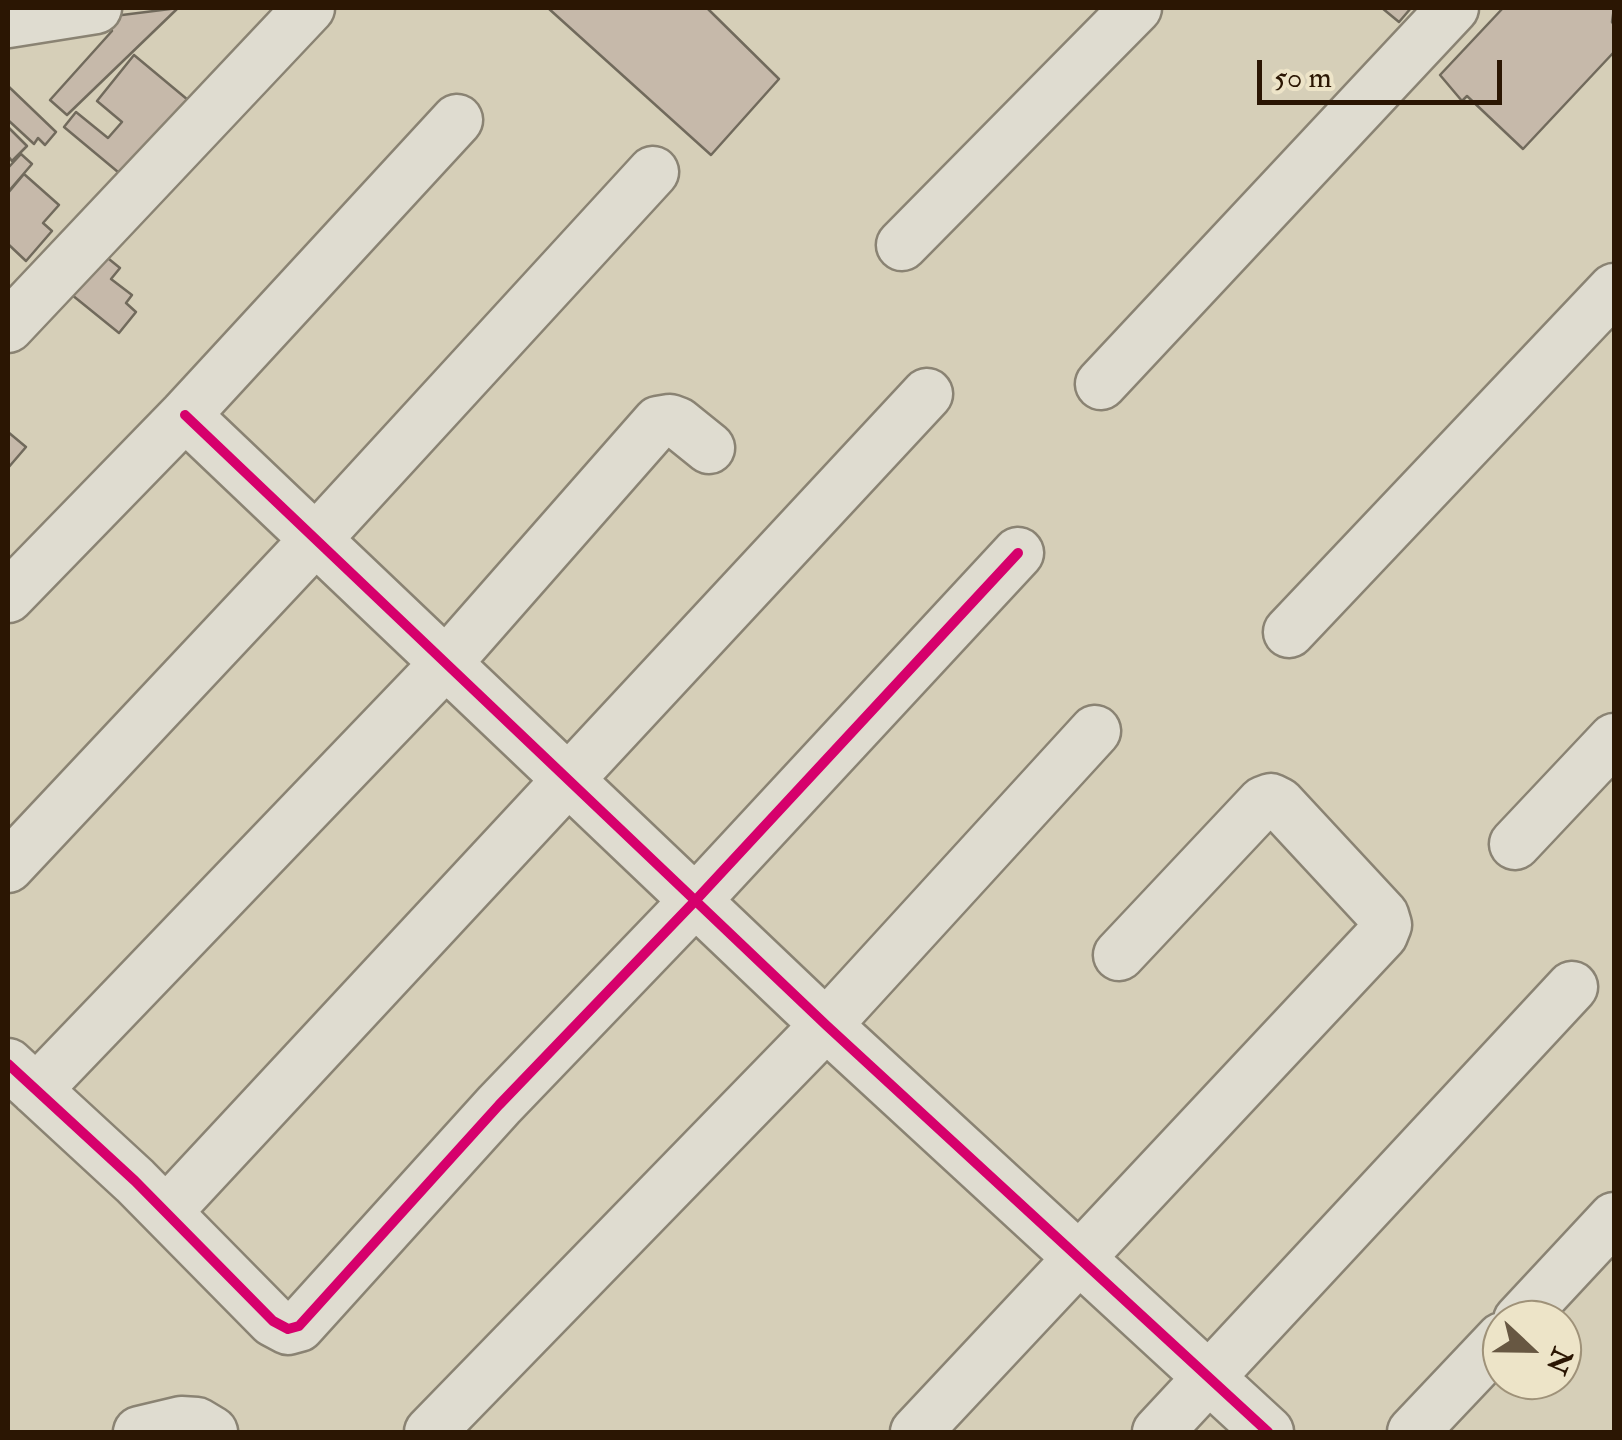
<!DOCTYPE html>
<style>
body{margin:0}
#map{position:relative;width:1622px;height:1440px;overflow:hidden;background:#d6cfb8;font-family:"IM FELL Double Pica",serif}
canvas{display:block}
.frame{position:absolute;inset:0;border:10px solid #2b1603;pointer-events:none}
.north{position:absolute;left:1482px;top:1300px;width:100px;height:100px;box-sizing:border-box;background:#ede4c8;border:2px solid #9f9279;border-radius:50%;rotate:112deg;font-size:28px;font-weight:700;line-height:40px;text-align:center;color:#2b1603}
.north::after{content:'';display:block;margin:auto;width:35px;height:45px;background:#675742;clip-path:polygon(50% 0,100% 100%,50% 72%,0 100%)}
.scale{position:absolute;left:1257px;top:60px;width:245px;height:45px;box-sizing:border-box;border:5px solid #2b1603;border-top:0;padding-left:12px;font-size:30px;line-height:35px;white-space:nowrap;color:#2b1603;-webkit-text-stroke:8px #ede4c8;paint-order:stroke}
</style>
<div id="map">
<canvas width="1622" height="1440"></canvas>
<div class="frame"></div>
<div class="north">N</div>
<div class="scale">50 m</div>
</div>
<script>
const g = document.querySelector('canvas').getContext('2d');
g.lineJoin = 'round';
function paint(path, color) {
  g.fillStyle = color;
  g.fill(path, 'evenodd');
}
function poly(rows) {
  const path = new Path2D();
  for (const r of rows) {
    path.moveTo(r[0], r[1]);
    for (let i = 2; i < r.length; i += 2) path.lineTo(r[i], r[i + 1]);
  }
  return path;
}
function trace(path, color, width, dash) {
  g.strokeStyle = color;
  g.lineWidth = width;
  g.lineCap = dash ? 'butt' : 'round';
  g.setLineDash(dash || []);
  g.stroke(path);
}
const building = poly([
 [178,8,67,115,50,100,112,31,106,17,178,8],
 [548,8,707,8,779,79,711,155,548,8],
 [1382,8,1411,8,1399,22,1382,8],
 [1503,8,1614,8,1612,22,1614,25,1614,52,1523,149,1467,96,1462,101,1440,75,1503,8],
 [134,55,194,105,130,182,64,127,76,112,108,138,122,122,97,101,134,55],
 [8,86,56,132,45,145,38,138,34,144,8,120,8,86],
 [8,127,27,146,12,161,8,156,8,127],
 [21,154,32,164,8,192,8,168,21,154],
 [24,174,59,205,43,223,52,231,26,261,8,244,8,193,24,174],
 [88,242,120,268,111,279,132,295,126,303,136,312,119,333,56,282,88,242],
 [8,432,26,447,8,468,8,432]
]);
paint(building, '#c6b9aa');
trace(building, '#716a5c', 2.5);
const minor = poly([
 [8,22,96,8],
 [902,245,1136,8],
 [8,327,309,8],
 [1101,384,1453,8],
 [185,415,826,1025,1268,1432],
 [8,597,185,415,457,120],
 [1289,632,1614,289],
 [1515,844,1614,739],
 [8,867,316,539,653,172],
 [8,1064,135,1181,273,1321,288,1329,299,1326,499,1105,695,901,1018,553],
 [36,1090,446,663,658,422,670,420,678,423,709,448],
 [166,1212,927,394],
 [1519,1320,1614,1218],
 [139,1432,181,1422,197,1423,212,1432],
 [430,1432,826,1025,1095,731],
 [916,1432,1382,935,1386,925,1383,915,1279,803,1271,799,1263,802,1119,955],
 [1158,1432,1572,987],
 [1413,1432,1502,1338]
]);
trace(minor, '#8a8373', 55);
trace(minor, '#dfdcd0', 50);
trace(poly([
 [185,415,826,1025,1268,1432],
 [8,1064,135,1181,273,1321,288,1329,299,1326,499,1105,695,901,1018,553]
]), '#d6006c', 10);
</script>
